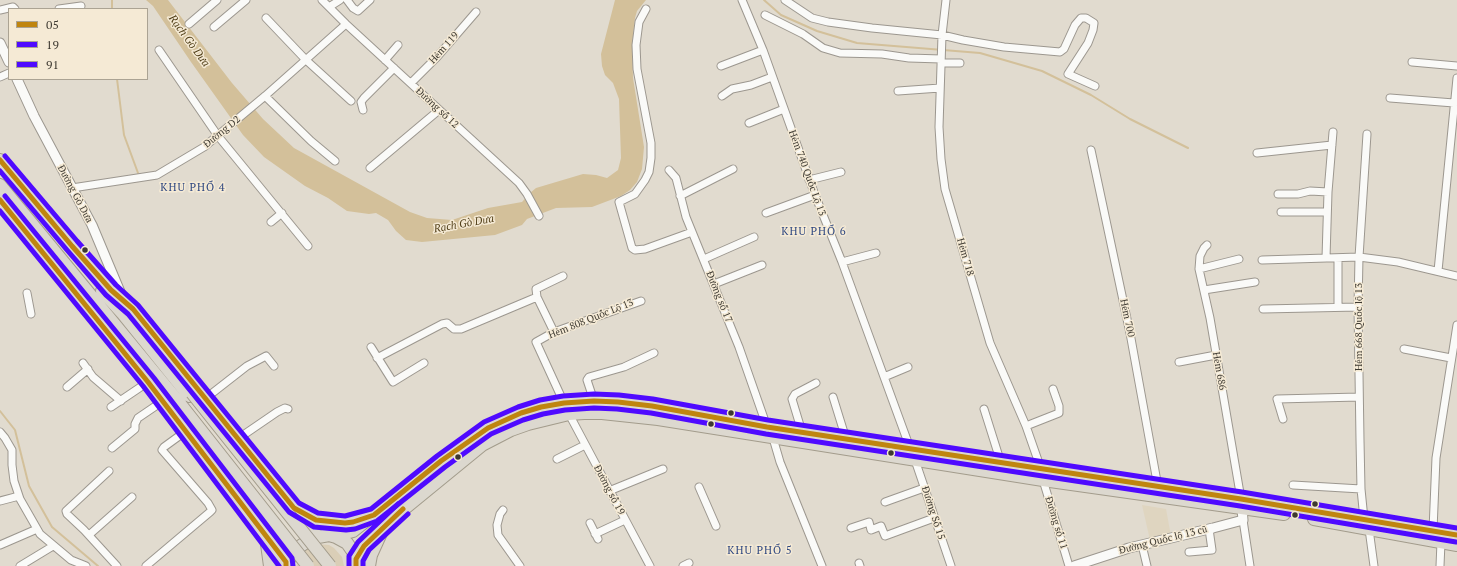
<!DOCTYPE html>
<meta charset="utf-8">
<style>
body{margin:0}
#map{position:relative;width:1457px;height:566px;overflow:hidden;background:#e1dbcf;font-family:"PT Serif",serif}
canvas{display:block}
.legend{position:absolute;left:8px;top:8px;width:140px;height:72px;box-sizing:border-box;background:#f5ead5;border:1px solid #aba393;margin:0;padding:5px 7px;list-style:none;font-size:12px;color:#3d3931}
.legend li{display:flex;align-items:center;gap:8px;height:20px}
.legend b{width:20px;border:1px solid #aba393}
</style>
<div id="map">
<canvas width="1457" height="566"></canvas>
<ul class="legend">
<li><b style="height:5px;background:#bf850f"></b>05</li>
<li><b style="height:5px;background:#4f0aff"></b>19</li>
<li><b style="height:5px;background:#4f0aff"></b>91</li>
</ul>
</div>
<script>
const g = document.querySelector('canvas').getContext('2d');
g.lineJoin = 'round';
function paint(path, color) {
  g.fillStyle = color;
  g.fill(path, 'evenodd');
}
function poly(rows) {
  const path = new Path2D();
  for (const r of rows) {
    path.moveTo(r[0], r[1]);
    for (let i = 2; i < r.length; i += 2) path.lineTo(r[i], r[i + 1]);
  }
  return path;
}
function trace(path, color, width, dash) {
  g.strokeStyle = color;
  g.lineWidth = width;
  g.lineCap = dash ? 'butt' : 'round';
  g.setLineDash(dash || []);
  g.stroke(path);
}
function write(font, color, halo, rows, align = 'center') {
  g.font = font + ' "PT Serif",serif';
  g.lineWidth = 3;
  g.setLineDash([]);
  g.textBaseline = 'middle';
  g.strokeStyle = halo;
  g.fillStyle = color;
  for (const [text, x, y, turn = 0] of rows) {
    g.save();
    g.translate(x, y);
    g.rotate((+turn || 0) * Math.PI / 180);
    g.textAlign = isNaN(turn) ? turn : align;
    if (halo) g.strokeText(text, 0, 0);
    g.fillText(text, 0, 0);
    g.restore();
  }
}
paint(poly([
 [1142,505,1166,509,1171,536,1150,540]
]), '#dfd5c0');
paint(poly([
 [317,544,329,545,334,548,342,557,344,566,297,566,299,557,302,552,306,548]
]), '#daceb7');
paint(poly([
 [146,0,168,0,232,83,263,119,294,148,410,212,427,218,452,220,488,208,522,202,530,193,536,188,583,174,596,175,607,178,618,170,621,158,619,99,613,83,605,75,602,66,601,54,615,0,646,0,637,11,635,18,632,44,633,78,644,147,642,169,637,182,630,190,621,196,592,207,556,208,527,219,522,225,495,235,422,242,406,240,396,231,388,220,376,213,369,214,347,211,328,198,305,186,264,157,243,135,191,62,153,6]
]), '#d3c09a');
trace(poly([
 [112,0,112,9],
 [764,0,781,15,817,31,857,43,980,53,1042,71,1091,95,1130,119,1188,148],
 [117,79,124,135,138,173],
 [0,411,15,430,29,486,52,527,98,566]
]), '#d3c09a', 2);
const minor = poly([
 [322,0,346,24,519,183,527,194,539,216],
 [347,0,353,8,358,11,370,0],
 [742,0,763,50,815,195,842,262,910,448],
 [785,0,812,18,828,22,872,28,942,35,963,40,1004,47,1060,52,1064,49,1075,25,1081,18,1086,18,1094,23,1093,30,1088,43,1068,74,1095,86],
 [946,0,942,35,939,127,941,159,945,189,990,343,1026,426,1041,469],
 [329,7,340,0],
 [59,9,81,6],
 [646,9,639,22,636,45,637,69,651,143,651,158,649,172,645,180,635,194,619,202,632,248,635,250,645,249,692,232],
 [0,10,13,7,15,9],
 [765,15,803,34,823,48,840,53,882,54,909,58,941,59],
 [266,18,306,60,351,101],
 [189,24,217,0],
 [214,27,246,0],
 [159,50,218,136,308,246],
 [385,60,398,45],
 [1412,62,1457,66],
 [941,63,960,63],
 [721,66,763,50],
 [0,77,9,73],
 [411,83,437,57,476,12],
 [898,91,940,88],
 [265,96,311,141,335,161],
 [722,96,732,89,751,85,772,77],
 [1390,98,1454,103],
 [363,110,361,102,364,98,394,68],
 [749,123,784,109],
 [1091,150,1130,333,1158,487],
 [1257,153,1332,145],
 [370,168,439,110],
 [669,170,676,178,686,217,739,347,767,427],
 [809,180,841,172],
 [72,188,157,175,204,147,265,96,346,24],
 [1278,194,1298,194,1310,191,1328,192],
 [680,196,733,169],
 [1281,212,1327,212],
 [766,213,815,195],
 [271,222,282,213],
 [1207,245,1204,248,1200,256,1199,269,1210,318,1241,499],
 [1326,258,1328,192,1333,132],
 [1338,258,1338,307],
 [704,259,754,237],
 [1262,260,1359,257,1398,262,1457,276],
 [842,262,876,253],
 [1199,269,1239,259],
 [1438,271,1457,78],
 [714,284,762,265],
 [1204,290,1255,282],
 [27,293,31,314],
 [1263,309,1358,307],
 [554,332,537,297,536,289,563,276],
 [371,347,393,382,424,363],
 [1404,349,1451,358],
 [377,358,442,324,447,323,454,329,461,329,537,297],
 [1179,362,1216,355],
 [83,363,93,377,121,401],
 [884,377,908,367],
 [67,387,88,369],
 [833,397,846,439],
 [206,398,247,366,266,356,274,366],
 [594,401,587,380,589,377,624,367,654,353],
 [564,403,536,342,554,332,641,301],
 [111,407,148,382],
 [984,409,1001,463],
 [569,414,650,566],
 [1283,419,1277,399,1359,397],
 [1026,426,1059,413,1059,406,1053,389],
 [0,432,5,438,12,450,12,465,14,481,20,499,40,534,71,560,86,566],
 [802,432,792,399,795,394,816,383],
 [239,438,277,412,285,408,288,409],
 [773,438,780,462,822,566],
 [112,448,135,429,135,424,138,418,163,401],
 [557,459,585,445],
 [915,460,951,566],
 [109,471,66,511,67,514,84,530,117,566],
 [1043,480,1069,566],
 [1293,485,1361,489],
 [699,487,716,526],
 [609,491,663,469],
 [0,501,19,496],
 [885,502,924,488],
 [503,510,500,514,497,525,498,535,520,566],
 [1364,519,1361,489,1360,440,1358,307,1359,257,1367,134],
 [1243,520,1250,566],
 [590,523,598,539],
 [851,528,869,522,871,530,881,526,885,536,934,518],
 [1369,529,1374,566],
 [1433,530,1436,458,1457,325],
 [595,534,625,520],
 [89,535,132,497],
 [0,545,37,529],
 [1142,545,1147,566],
 [1189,552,1212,550,1209,529],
 [859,563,860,566],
 [20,566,53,546],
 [146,566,210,512,212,510,208,503,162,450,164,447,186,431],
 [683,566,689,563],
 [1440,566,1441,542]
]);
const tertiary = poly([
 [0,43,9,62],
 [17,79,34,116,92,225,123,299],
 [1074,566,1129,548,1213,528,1243,520,1242,509]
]);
const trunk = poly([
 [0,160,72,246,111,290,133,309,318,537],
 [0,185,181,405],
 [0,200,148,382,286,562],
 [102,291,123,314,189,396],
 [300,512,316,520,341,523,353,522,365,518],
 [1314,519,1457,545],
 [329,535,342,534,353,531,441,461,488,428,521,413,541,407,564,403,594,401,618,402,652,406,767,427,1241,499,1457,535],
 [266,537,270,566],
 [290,558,296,549,305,543,318,537,329,535,336,537,347,543,354,553,356,565],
 [356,559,366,544,405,508,482,445,511,430,528,424,569,414,584,413,602,413,658,419,1043,480,1284,514],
 [369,566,371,555,381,533]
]);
trace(minor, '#9c978f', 9);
trace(tertiary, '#9c978f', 11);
trace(trunk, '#a39c8c', 14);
trace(minor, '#fafaf8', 7);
trace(tertiary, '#fafaf8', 9);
trace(trunk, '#dcd8cf', 12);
const trunkBridge = poly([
 [192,393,330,566],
 [181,405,308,566]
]);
trace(trunkBridge, '#a39c8c', 14, []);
trace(trunkBridge, '#dcd8cf', 12);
trace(poly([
 [0,160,72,246,111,290,133,309,294,508,316,520,345,523,353,522,374,515,441,461,488,428,521,413,541,407,564,403,594,401,618,402,652,406,767,427,1241,499,1457,535],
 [0,200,148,382,286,562,286,566],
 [356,566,356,559,364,546,403,509]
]), '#bf850f', 5);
trace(poly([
 [0,171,67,250,106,295,128,314,289,512,314,527,346,530,355,529,377,521,445,467,491,434,523,420,543,414,565,410,594,408,617,409,651,413,766,434,1240,506,1456,542],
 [0,211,143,386,279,566],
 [363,566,363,561,369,550,408,514]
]), '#4f0aff', 5);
trace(poly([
 [5,156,77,241,116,285,138,305,299,503,318,513,345,516,371,509,437,456,484,422,518,407,540,400,563,396,594,394,619,395,653,399,768,420,1242,492,1457,528],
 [5,196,154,378,292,558,293,566],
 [349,566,349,556,358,542,398,504]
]), '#4f0aff', 5);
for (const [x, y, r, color] of [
 [85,250,3.5,"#3d3931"],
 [731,413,3.5,"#3d3931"],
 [711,424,3.5,"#3d3931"],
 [891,453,3.5,"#3d3931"],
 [458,457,3.5,"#3d3931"],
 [1315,504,3.5,"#3d3931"],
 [1295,515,3.5,"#3d3931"]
]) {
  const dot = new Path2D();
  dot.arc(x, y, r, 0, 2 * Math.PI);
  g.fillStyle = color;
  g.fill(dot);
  trace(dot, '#f5ead5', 1.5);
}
write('10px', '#3d3931', '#f5ead5', [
 ["Hẻm 119",444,48,-48],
 ["Đường số 12",437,108,43],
 ["Đường D2",222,132,-39],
 ["Hẻm 740 Quốc Lộ 13",807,173,70],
 ["Đường Gò Dưa",75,194,62],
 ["Hẻm 718",965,257,74],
 ["Đường số 17",719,297,68],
 ["Hẻm 700",1127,318,78],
 ["Hẻm 808 Quốc Lộ 13",591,319,-22],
 ["Hẻm 668 Quốc lộ 13",1359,327,-90],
 ["Hẻm 686",1219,371,80],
 ["Đường số 19",609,490,62],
 ["Đường Số 15",933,513,72],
 ["Đường số 11",1056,523,73],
 ["Đường Quốc lộ 13 cũ",1163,540,-14]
]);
write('italic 11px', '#503e17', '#f5ead5', [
 ["Rạch Gò Dưa",189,41,54],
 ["Rạch Gò Dưa",464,224,-10]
]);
g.letterSpacing = '1px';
write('11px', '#2e4780', '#f5ead5', [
 ["KHU PHỐ 4",193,188],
 ["KHU PHỐ 6",814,232],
 ["KHU PHỐ 5",760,551]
]);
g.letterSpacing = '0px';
</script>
